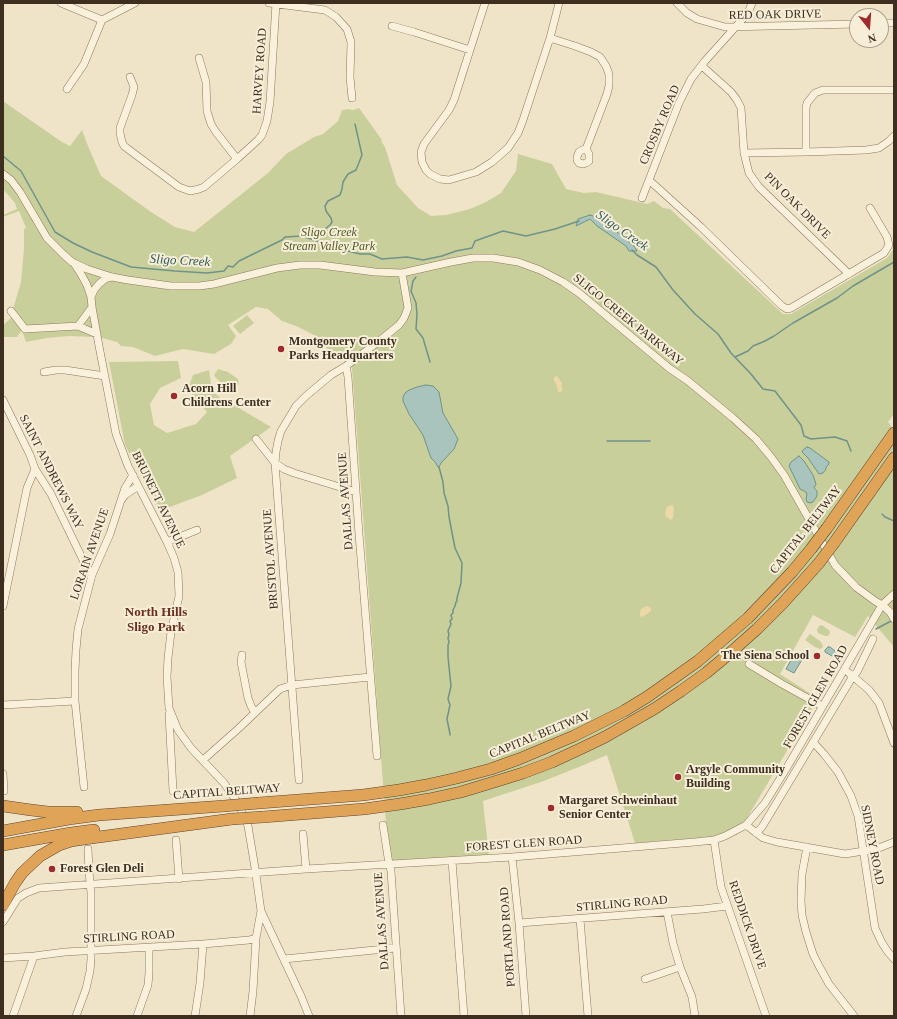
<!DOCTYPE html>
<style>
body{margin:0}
#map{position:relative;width:897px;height:1019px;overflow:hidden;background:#f0e4c8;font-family:"Times New Roman",serif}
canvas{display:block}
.frame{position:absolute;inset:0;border:4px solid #3d2e20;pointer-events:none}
.north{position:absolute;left:849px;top:8px;width:40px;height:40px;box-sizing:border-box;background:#f7eed8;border:1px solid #ada18e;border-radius:50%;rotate:163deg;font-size:11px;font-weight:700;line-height:16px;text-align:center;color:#3d2e20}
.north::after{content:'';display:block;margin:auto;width:14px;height:18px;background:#9e2a2b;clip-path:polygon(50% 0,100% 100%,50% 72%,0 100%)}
</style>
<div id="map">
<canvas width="897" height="1019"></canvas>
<div class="frame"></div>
<div class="north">N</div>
</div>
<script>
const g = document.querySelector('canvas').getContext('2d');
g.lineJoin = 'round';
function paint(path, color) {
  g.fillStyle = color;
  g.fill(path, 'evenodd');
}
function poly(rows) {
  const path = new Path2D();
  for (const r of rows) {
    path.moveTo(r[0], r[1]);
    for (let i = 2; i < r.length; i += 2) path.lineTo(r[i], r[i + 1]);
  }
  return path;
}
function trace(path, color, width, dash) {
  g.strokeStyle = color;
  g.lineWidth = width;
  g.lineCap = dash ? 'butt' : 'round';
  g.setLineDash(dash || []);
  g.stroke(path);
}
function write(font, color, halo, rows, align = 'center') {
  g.font = font + ' "Times New Roman",serif';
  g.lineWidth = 4;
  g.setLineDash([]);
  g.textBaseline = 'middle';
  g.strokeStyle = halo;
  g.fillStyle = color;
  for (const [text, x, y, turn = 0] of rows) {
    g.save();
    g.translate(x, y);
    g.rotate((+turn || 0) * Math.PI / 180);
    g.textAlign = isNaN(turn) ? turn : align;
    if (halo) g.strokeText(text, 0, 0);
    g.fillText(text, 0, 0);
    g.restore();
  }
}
paint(poly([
 [3,101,20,113,62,142,70,146,82,130,88,146,101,176,151,212,175,227,194,232,268,173,286,154,314,137,323,134,338,121,342,110,345,110,346,109,353,110,359,108,382,140,381,141,385,147,397,185,418,208,431,216,446,215,470,209,486,202,501,193,516,171,518,154,552,164,566,189,584,193,596,192,647,204,654,201,663,208,670,209,783,314,791,314,887,258,893,250,894,244,894,414,888,422,894,430,894,647,868,616,855,637,813,615,780,674,814,696,820,695,737,835,635,843,607,755,579,767,541,782,483,801,489,856,389,864,352,368,343,360,333,355,316,336,296,326,282,321,268,309,256,307,228,325,236,336,231,344,214,354,183,349,155,356,133,347,121,346,117,342,102,338,92,337,69,336,47,338,26,342,22,330,17,337,3,337,3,325,10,319,21,282,24,248,24,229,26,228,19,211,3,217,3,215,17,209,15,203,3,189],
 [247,315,254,323,240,334,233,326],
 [178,361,181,378,160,388,150,404,154,425,167,433,196,424,207,412,188,389,193,375,209,370,212,390,224,402,239,408,271,427,230,456,237,478,202,495,159,511,125,445,109,362],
 [218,369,228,372,238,379,239,383,237,387,234,390,229,390,216,378,214,375],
 [822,625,829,630,830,633,828,636,825,636,818,633,817,630,819,626],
 [810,634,820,641,823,646,822,648,820,649,815,647,805,640]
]), '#c9cf9b');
paint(poly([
 [557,376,560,380,562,383,561,386,563,389,560,393,558,391,556,384,553,379,555,377],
 [672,505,674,507,673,518,671,520,666,517,665,513,667,507],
 [647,606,651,608,651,611,647,614,642,617,640,616,640,612,641,609]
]), '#ecd9a5');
const water = poly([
 [590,215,596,217,602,223,605,221,612,228,614,227,615,226,619,224,620,226,617,232,634,246,637,251,629,251,626,246,597,226,590,219,576,226,578,219,590,215],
 [426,385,433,386,439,392,443,413,458,439,454,449,441,463,439,467,438,467,435,462,431,458,423,435,409,414,403,401,403,397,405,393,409,390,417,387,426,385],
 [807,447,810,448,829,462,829,464,826,467,826,469,823,473,819,474,808,458,802,452,803,450,807,447],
 [799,456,804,461,813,475,816,484,814,488,817,491,817,496,813,502,810,503,807,502,806,499,807,494,806,492,800,489,789,466,791,462,799,456],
 [828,647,830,647,835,651,836,653,835,656,832,656,825,652,825,650,828,647],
 [795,653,803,658,794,673,786,669,795,653]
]);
paint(water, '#a9c4bc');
trace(water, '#6f938a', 1);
trace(poly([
 [3,156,21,171,55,232,73,243,92,252,131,267,175,271,207,273,224,271,228,266,233,267,239,261,282,240,285,237,302,236,344,250,360,254,370,254,382,259,407,257,423,260,442,256,456,251,472,248,475,241,503,231,526,236,555,229,579,221],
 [302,236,314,231,325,229,330,225,332,222,331,218,326,211,325,206,328,201,340,195,342,189,343,182,348,174,356,170,362,155,355,124],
 [632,250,637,255,656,267,673,290,695,314,718,334,731,353,751,374,763,389,775,391,801,425,804,436,811,439,835,437,847,441,851,451],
 [416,277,413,281,411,291,416,303,417,314,416,329,423,338,430,362],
 [735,357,748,351,753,346,765,341,774,336,793,323,837,298,853,286,894,262],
 [607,441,650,441],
 [439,467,443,482,444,493,448,506,449,517,455,548,462,563,461,583,457,598,457,601,456,602,455,606,453,610,453,613,451,615,452,619,450,621,451,624,448,631,449,635,448,638,449,642,448,645,448,657,451,686,448,699,450,705,447,719,450,734,450,735],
 [882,514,885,517,894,521],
 [876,629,891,621]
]), '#6f938a', 1.5);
const minor = poly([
 [61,3,102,20],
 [269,3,325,10,336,17,347,29,351,42,350,77,352,98],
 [485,3,454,100,449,110,424,144,421,152,422,162,426,170,430,174,440,179,449,180,476,172,492,162,508,148,518,133,523,120,550,38,559,3],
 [677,3,687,13,697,19,725,27,857,24],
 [752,3,748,13,705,61,691,79,679,103,649,180,701,227,782,306,787,309,791,308,884,253,889,245,887,237,870,208],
 [881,23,894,23],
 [392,26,414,32,470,50],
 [550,38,575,46,591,52,600,57,606,66,609,74,609,86,607,94,586,149,589,154,589,161,586,163,583,164,579,163,577,160,577,157,579,152,582,150,586,149],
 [199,58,206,82,207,111,211,124,216,132,237,159],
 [702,66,731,92,737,100,741,108,744,153,749,173,759,187,849,274],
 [130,77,134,87,132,95,120,128,120,133,122,142,124,146,136,155,179,187,190,191,199,189,204,187,237,159,258,140,262,135,267,121,270,102,276,3],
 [67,89,84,64,102,20,135,3],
 [894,90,823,90,815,93,807,103,806,108,806,152,866,150,879,148,889,141,894,136],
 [744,153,806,152],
 [3,174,11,180,20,192,47,238,64,255,72,262,87,269,112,277,128,280,171,286,199,286,214,284,277,268,300,265,320,265,375,272,402,273,451,262,473,258,493,258,518,262,540,270,563,282,579,293,669,368,688,381,733,418,756,439,771,457,784,475,835,565,856,587,875,601,882,605,890,612,894,619],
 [642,198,649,180],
 [74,263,81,274,87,285,91,297,92,307,99,346,116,434,128,466,167,542,174,558,178,572,179,596,171,632,168,658,167,677,169,708,178,730,191,748,224,783,238,803,248,826,255,868,261,911,256,938,253,991,250,1016],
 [91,297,94,290,99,284,105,279,112,277],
 [11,311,25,329,78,326,97,334],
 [78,326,92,307],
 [44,372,56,370,65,370,105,376],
 [3,400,30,455,35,469,51,494,84,562,92,575],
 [256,439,275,463,284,469,294,473,356,492],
 [122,499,125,495,138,486],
 [167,542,197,530],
 [3,606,27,488,35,469],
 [242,655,241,662,248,698,251,706,255,713],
 [749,664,782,684,822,706],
 [849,673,869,690,879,703,894,743],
 [3,705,75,701],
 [169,714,173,791],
 [813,742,824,754,838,772,851,796,858,816,875,928,882,943,888,952,894,959],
 [377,756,359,534,348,377,346,366,378,342,399,325,404,318,408,308,402,273],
 [203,760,238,729,280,689,292,685,370,677],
 [3,774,4,791],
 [299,780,275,463,276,452,278,441,281,431,296,406,306,396,331,375,346,366],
 [84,787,75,701,75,671,76,650,78,629,92,575,110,534,125,488,133,475],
 [383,825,389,864,391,871,401,1016],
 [746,825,763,838,777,842,845,854,876,849,894,842],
 [756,833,762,827,853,676,857,672,873,639],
 [303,834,306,869],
 [176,840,179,879],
 [714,840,721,887,766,1016],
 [807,847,802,874,801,901,802,915,806,932,813,954,819,966,829,984,854,1016],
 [512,857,519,923,526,1016],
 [452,861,464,1016],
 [261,911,301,996,309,1016],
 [667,912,673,943,680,967,692,997,695,1016],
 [580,919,588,1016],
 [3,922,18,898,26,893,39,888,306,869,512,857,695,842,714,840,725,836,746,825,765,803,786,769,882,605,894,594],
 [519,923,703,909,727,906],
 [3,958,34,956,65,952,203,944,249,940,256,938],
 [284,959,395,948],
 [645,979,680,967],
 [13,1016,34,956],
 [76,1016,86,989,90,971,91,959,91,893,89,871,88,849],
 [137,1016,148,985,149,973,149,948],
 [195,1016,200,983,203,944]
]);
const highway = poly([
 [827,528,894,433],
 [834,543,894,458],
 [259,803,363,795,399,790,426,785,457,778,491,769,519,759,574,736,624,711,647,697,698,661,748,618,792,572,811,549],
 [3,806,31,810,48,812,77,812],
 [263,817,364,809,400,804,429,799,461,792,494,782,523,773,552,762,580,749,605,737,654,709,681,691,706,673,729,654,757,629,783,603,819,563],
 [3,831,69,819,99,815,224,806],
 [3,845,71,833,94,830],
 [3,905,15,883,22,873,40,856,59,845,71,841,84,839,232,819]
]);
trace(minor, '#8d765c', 8);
trace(highway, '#5b4430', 12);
trace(minor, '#faf1dc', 7);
trace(highway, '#e0a458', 11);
const highwayBridge = poly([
 [811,549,827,528],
 [819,563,834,543],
 [224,806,259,803],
 [232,819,263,817]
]);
trace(highwayBridge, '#5b4430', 12, []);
trace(highwayBridge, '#e0a458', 11);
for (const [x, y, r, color] of [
 [281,349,4,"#9e2a2b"],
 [174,396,4,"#9e2a2b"],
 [817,656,4,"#9e2a2b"],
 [678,777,4,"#9e2a2b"],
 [551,808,4,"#9e2a2b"],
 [52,869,4,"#9e2a2b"]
]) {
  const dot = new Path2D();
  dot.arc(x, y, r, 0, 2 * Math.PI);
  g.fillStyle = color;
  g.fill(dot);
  trace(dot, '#f7eed8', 1.5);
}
write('12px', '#3d2e20', '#f7eed8', [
 ["RED OAK DRIVE",775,15,-1],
 ["HARVEY ROAD",260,71,-86],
 ["CROSBY ROAD",660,125,-67],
 ["PIN OAK DRIVE",797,206,45],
 ["SLIGO CREEK PARKWAY",628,320,39],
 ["SAINT ANDREWS WAY",51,472,63],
 ["BRUNETT AVENUE",158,500,64],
 ["DALLAS AVENUE",346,501,-94],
 ["CAPITAL BELTWAY",806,530,-52],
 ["LORAIN AVENUE",90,554,-71],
 ["BRISTOL AVENUE",271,559,-94],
 ["FOREST GLEN ROAD",816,697,-60],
 ["CAPITAL BELTWAY",540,735,-22],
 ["CAPITAL BELTWAY",227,792,-4],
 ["FOREST GLEN ROAD",524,844,-4],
 ["SIDNEY ROAD",872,845,79],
 ["STIRLING ROAD",622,904,-5],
 ["DALLAS AVENUE",382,921,-94],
 ["REDDICK DRIVE",747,925,71],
 ["STIRLING ROAD",129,937,-3],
 ["PORTLAND ROAD",508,937,-94]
]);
write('italic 12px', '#4d5a26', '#f7eed8', [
 ["Sligo Creek",329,233],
 ["Stream Valley Park",329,247]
]);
write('bold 12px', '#3d2e20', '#f7eed8', [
 ["Montgomery County",289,342],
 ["Parks Headquarters",289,356],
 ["Acorn Hill",182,389],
 ["Childrens Center",182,403],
 ["The Siena School",809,656,"right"],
 ["Argyle Community",686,770],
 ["Building",686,784],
 ["Margaret Schweinhaut",559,801],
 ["Senior Center",559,815],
 ["Forest Glen Deli",60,869]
], 'left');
write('italic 13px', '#2f5d5a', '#f7eed8', [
 ["Sligo Creek",622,231,35],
 ["Sligo Creek",180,261,3]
]);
write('bold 13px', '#6b2e1e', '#f7eed8', [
 ["North Hills",156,613],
 ["Sligo Park",156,628]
]);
</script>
